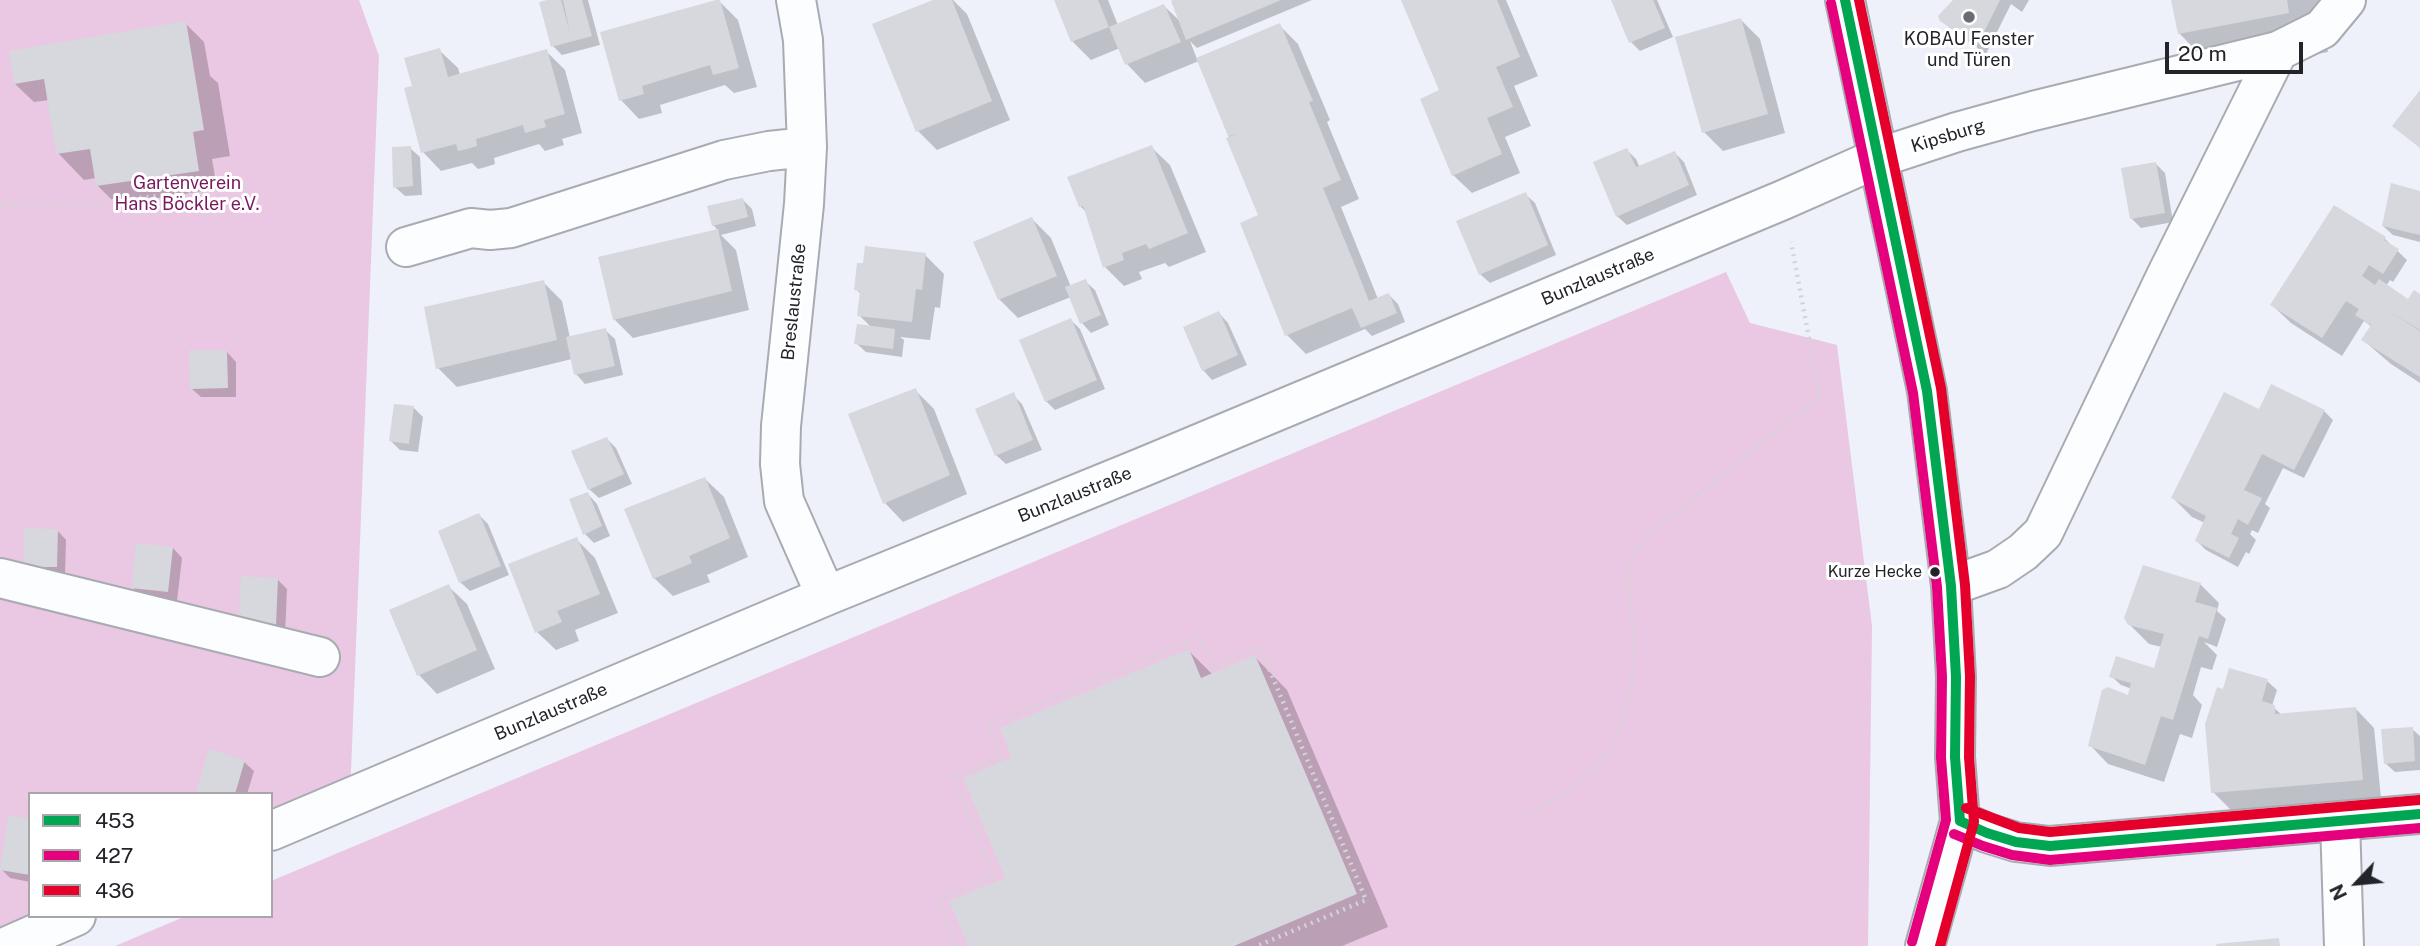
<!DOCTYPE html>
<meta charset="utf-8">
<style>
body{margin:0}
#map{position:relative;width:2420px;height:946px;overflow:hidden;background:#eef1fa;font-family:"Public Sans",sans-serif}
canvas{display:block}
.legend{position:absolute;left:28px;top:792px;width:245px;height:126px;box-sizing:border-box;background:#fff;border:2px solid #a7a7aa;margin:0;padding:9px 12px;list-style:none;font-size:21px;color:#22242a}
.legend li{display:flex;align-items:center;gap:14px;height:35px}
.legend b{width:35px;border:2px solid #a7a7aa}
.north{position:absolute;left:2322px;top:848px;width:70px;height:70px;-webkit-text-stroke:5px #fff;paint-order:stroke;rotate:244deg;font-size:19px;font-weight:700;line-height:28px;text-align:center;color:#22242a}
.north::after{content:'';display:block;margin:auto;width:24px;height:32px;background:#22242a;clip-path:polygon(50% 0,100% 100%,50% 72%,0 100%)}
.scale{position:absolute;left:2165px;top:42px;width:138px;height:32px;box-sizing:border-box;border:4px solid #22242a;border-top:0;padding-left:9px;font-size:21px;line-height:24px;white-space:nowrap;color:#22242a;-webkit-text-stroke:5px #fff;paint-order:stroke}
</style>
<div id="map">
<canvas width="2420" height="946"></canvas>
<ul class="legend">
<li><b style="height:9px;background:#00a651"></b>453</li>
<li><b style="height:9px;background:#e5007d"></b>427</li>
<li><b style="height:9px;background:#e4002b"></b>436</li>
</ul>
<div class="north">N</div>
<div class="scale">20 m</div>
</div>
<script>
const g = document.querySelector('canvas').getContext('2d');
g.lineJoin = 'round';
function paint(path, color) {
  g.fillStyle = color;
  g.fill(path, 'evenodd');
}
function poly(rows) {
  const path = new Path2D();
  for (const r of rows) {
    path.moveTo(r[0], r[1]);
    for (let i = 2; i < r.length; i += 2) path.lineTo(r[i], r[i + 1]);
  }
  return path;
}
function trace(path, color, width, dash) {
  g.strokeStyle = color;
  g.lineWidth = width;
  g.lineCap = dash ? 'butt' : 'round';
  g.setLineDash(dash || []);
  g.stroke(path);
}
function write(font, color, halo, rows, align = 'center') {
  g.font = font + ' "Public Sans",sans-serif';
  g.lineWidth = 6;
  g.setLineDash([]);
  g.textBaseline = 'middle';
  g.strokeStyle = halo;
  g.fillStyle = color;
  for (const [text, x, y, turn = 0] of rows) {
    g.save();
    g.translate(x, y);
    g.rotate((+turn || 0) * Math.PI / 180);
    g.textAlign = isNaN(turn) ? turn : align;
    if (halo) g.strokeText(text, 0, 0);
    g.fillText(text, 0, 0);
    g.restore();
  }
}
paint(poly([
 [0,0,359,0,379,56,350,797,271,831,271,794,30,794,30,916,0,946],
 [1726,272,1750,323,1837,345,1872,626,1868,946,115,946,186,916,271,916,271,881]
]), '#eac7e2');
paint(poly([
 [554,0,588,0,600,45,562,55,553,46],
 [938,0,953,0,967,14,1010,120,937,150,918,131],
 [1056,0,1108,0,1118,25,1164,6,1182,23,1178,0,1312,0,1197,48,1190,41,1197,59,1279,25,1298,44,1330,120,1327,122,1359,199,1341,207,1378,299,1389,295,1398,304,1405,322,1372,336,1365,329,1306,354,1287,335,1260,216,1199,61,1145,83,1127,64,1120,48,1091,60,1072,41],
 [1403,0,1506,0,1538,76,1514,86,1531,126,1505,137,1520,173,1472,193,1453,175,1442,91],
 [1613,0,1657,0,1673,37,1640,51,1631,42],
 [1955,0,2029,0,2022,12,2011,4,1986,54,1950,28,1940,18],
 [2173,0,2318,0,2328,52,2218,73,2179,33],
 [719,1,738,20,757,87,734,93,725,85,660,105,662,113,639,119,621,100],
 [1741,20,1760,39,1785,133,1723,151,1704,132],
 [185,23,204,42,210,76,218,83,230,156,212,159,217,189,116,204,97,185,96,178,84,180,58,153,49,100,34,102,15,84],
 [439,50,458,68,460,75,546,51,565,70,582,133,562,139,564,145,545,151,539,144,494,158,495,164,486,167,478,169,472,163,441,171,423,152,414,87],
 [1151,147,1170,165,1206,252,1169,267,1165,263,1139,272,1142,279,1124,286,1105,267,1088,214,1080,206],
 [410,148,420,157,422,195,405,196,395,187],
 [1627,150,1636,159,1640,168,1675,153,1684,162,1697,195,1627,225,1617,216],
 [2155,163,2165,173,2173,222,2141,228,2132,219],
 [2420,193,2420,242,2393,235,2383,226],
 [1525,194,1535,203,1556,255,1490,283,1480,274],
 [743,200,752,209,756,226,721,235,736,250,749,310,633,338,614,319,600,258,719,231,713,225],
 [2334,208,2385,239,2407,260,2393,282,2390,280,2386,286,2409,301,2420,296,2420,383,2391,364,2363,340,2372,327,2364,321,2342,356,2291,323,2272,305],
 [1032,219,1051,238,1071,287,1085,281,1095,290,1109,325,1091,333,1082,323,1071,297,1018,318,999,299],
 [925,255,944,274,940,308,935,307,930,340,900,337,904,340,902,357,866,352,856,343,872,328,859,315,862,295,856,289],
 [543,282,562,301,570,338,605,330,615,339,623,375,585,384,576,374,572,359,457,387,438,368],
 [1219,313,1228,323,1247,365,1212,380,1203,370],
 [1071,320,1080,329,1105,389,1055,410,1046,401],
 [227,352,236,362,236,397,201,397,191,388],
 [915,390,934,409,967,494,903,522,885,503],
 [1013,395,1022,404,1042,450,1006,464,996,455],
 [413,407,423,417,418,452,400,450,391,441],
 [2259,411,2324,411,2333,420,2304,478,2283,468,2265,504,2270,508,2258,533,2252,530,2250,534,2256,540,2249,554,2246,552,2238,567,2206,550,2197,541,2205,523,2192,517,2173,498],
 [607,439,616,448,632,484,599,498,589,489],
 [705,479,724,497,748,557,707,575,710,582,673,596,654,578],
 [588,494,597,504,610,536,594,543,585,534],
 [479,515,488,524,509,575,470,591,460,582],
 [57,530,66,540,65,576,26,566],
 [576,539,595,558,618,613,575,630,579,641,556,650,537,632],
 [173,548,182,558,177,601,143,597,133,588],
 [277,579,287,589,285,634,250,632],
 [2200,584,2219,603,2217,611,2226,619,2217,647,2204,642,2217,655,2212,670,2201,667,2193,695,2202,705,2192,738,2180,734,2164,782,2108,764,2090,745,2129,697,2132,689,2121,685,2111,676,2155,670,2162,647,2149,644,2129,624],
 [448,586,467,604,495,669,437,694,419,675,391,611],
 [1189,651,1213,675,1255,657,1287,690,1388,927,1342,946,970,946,1008,878,1014,758],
 [2267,681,2277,690,2272,706,2282,715,2356,709,2374,728,2381,798,2232,811,2213,792,2224,691],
 [2412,729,2420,736,2420,770,2395,772,2385,763],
 [244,762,254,771,247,794,197,794],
 [30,821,30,882,10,878,1,869]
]), '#0003');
paint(poly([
 [547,0,561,0,570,33,563,0,582,0,592,36,551,47,539,2],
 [716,0,720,0,739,68,713,75,710,65,642,86,644,94,619,101,600,32],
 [933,0,952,0,992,101,916,132,872,24],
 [1054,0,1098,0,1109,27,1164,4,1181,42,1125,65,1109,27,1071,42],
 [1173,0,1281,0,1186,40,1171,1],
 [1401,0,1497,0,1520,57,1496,67,1513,107,1487,118,1502,154,1452,176,1420,99,1439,90],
 [1611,0,1653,0,1665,28,1629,43],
 [1953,0,2000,0,1978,44,1975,45,1940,21,1938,16],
 [2171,0,2287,0,2289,13,2178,34],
 [1741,18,1768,114,1702,133,1675,37],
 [186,21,204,130,193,132,199,171,96,186,90,149,56,154,44,79,14,84,9,51],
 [1280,23,1313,101,1309,102,1341,180,1323,188,1354,263,1369,301,1389,293,1397,313,1361,328,1352,308,1285,336,1240,223,1258,215,1226,138,1237,134,1228,136,1196,58],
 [440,48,448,77,547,49,565,114,544,120,546,127,525,133,523,125,476,139,477,146,467,149,458,151,456,144,421,153,404,88,412,86,404,58],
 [2420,90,2420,148,2392,126],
 [1152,145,1188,233,1149,249,1146,244,1122,253,1124,260,1103,268,1083,206,1079,207,1067,177],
 [411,146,413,186,393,188,392,147],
 [1627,148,1636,167,1675,151,1689,185,1616,217,1593,162],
 [2156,162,2165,213,2130,219,2121,168],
 [2391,183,2420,191,2420,235,2382,226],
 [1526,192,1548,245,1479,275,1456,221],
 [743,198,748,217,712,226,707,206],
 [2334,205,2386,237,2384,240,2399,249,2383,274,2369,265,2362,276,2375,285,2379,279,2408,299,2414,290,2420,294,2420,330,2389,311,2420,331,2420,377,2361,340,2371,325,2355,315,2359,309,2346,301,2322,338,2270,305],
 [1032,217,1057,276,998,300,973,242],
 [718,229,732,291,613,320,598,257],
 [865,246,926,253,922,290,916,289,912,322,857,316,860,291,854,290,857,263,863,263],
 [1086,279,1101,315,1080,324,1065,287],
 [544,280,557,340,436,369,424,307],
 [1219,311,1238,355,1202,371,1183,327],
 [1071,318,1097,380,1045,402,1019,340],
 [857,324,895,329,893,349,854,344],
 [606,328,615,366,574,375,566,337],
 [189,350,227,350,228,388,190,389],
 [2271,384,2325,410,2294,470,2262,454,2244,490,2262,498,2248,525,2238,519,2231,534,2239,538,2229,558,2195,541,2206,516,2171,498,2224,392,2259,409],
 [916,388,950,475,883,504,848,414],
 [1014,392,1033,440,995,456,975,409],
 [394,404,414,406,409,444,389,441],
 [607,437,624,474,588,490,571,451],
 [705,477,730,538,689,556,692,563,653,579,624,509],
 [588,492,602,526,583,535,569,499],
 [479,513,501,566,459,583,438,531],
 [24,528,58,529,57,567,24,567],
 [577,537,600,594,557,611,562,622,535,633,508,564],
 [136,543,173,547,168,592,131,588],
 [2143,565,2201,583,2195,602,2217,608,2208,639,2199,636,2173,720,2161,716,2145,765,2088,746,2102,690,2108,687,2128,695,2131,683,2109,677,2116,656,2154,668,2164,634,2128,625,2124,618],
 [241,576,278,578,276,626,238,624],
 [449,584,477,650,417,676,389,610],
 [1189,649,1201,678,1255,655,1357,894,1234,946,968,946,949,901,1005,878,963,778,1012,757,999,728],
 [2229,668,2268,679,2262,701,2275,705,2275,714,2356,707,2363,780,2211,793,2205,724,2217,687,2223,689],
 [2413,727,2415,761,2384,764,2381,729],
 [209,749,245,760,235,794,195,794],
 [8,815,30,819,30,875,0,870],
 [2279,938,2280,946,2217,946,2216,944]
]), '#d7d7de');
const minor = poly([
 [796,0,803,40,807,147,804,204,781,426,780,464,784,501,826,596],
 [1845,0,1927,391,1951,586,1956,677,1955,757,1960,821,1925,946],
 [406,247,471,228,490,230,511,228,724,160,769,151,807,147],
 [0,578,320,657],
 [1951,586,1998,569,2023,552,2043,533,2166,276,2278,51,2322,29,2346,0],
 [1960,821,1987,833,2016,842,2050,846,2420,814],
 [2340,821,2344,946],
 [271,831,826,596,1143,467,1783,200,1878,158,1957,132,2033,111,2278,51],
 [8,946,76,916]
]);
trace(minor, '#a9abb2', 42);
trace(poly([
 [0,205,96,203,247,186],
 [1530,813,1562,795,1591,772,1617,741,1633,678,1634,638,1627,572,1632,554,1649,533,1820,397,1791,242],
 [958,946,938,899,994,876,953,777,1001,757,988,725,1200,636,1213,667,1260,647,1366,900,1257,946]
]), '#d3d4d6', 4.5, [2, 5]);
trace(minor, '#fcfdfe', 38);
trace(poly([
 [1845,0,1927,391,1951,586,1956,677,1955,757,1960,821],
 [1960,821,1987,833,2016,842,2050,846,2420,814]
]), '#00a651', 10);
trace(poly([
 [1831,3,1913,393,1937,587,1942,677,1941,758,1946,820,1912,942],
 [1954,834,1983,846,2012,855,2050,860,2420,828]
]), '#e5007d', 10);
trace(poly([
 [1859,0,1941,388,1965,585,1970,676,1969,757,1974,822,1940,946],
 [1966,808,2019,828,2050,832,2419,800]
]), '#e4002b', 10);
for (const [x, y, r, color] of [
 [1969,17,7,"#696c73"],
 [1935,572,6,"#22242a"]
]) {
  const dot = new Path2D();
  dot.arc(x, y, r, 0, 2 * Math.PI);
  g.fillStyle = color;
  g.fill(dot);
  trace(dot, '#fff', 2.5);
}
write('16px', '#22242a', '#fff', [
 ["Kurze Hecke",1922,572]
], 'right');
write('18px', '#22242a', '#fff', [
 ["KOBAU Fenster",1969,39],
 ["und Türen",1969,60]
]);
write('18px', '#22242a', '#fff', [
 ["Kipsburg",1948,136,-17],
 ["Bunzlaustraße",1598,277,-23],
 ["Breslaustraße",794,302,-84],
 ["Bunzlaustraße",1075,495,-22],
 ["Bunzlaustraße",551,712,-23]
]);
write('18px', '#7a185f', '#fff', [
 ["Gartenverein",187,183],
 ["Hans Böckler e.V.",187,204]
]);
</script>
